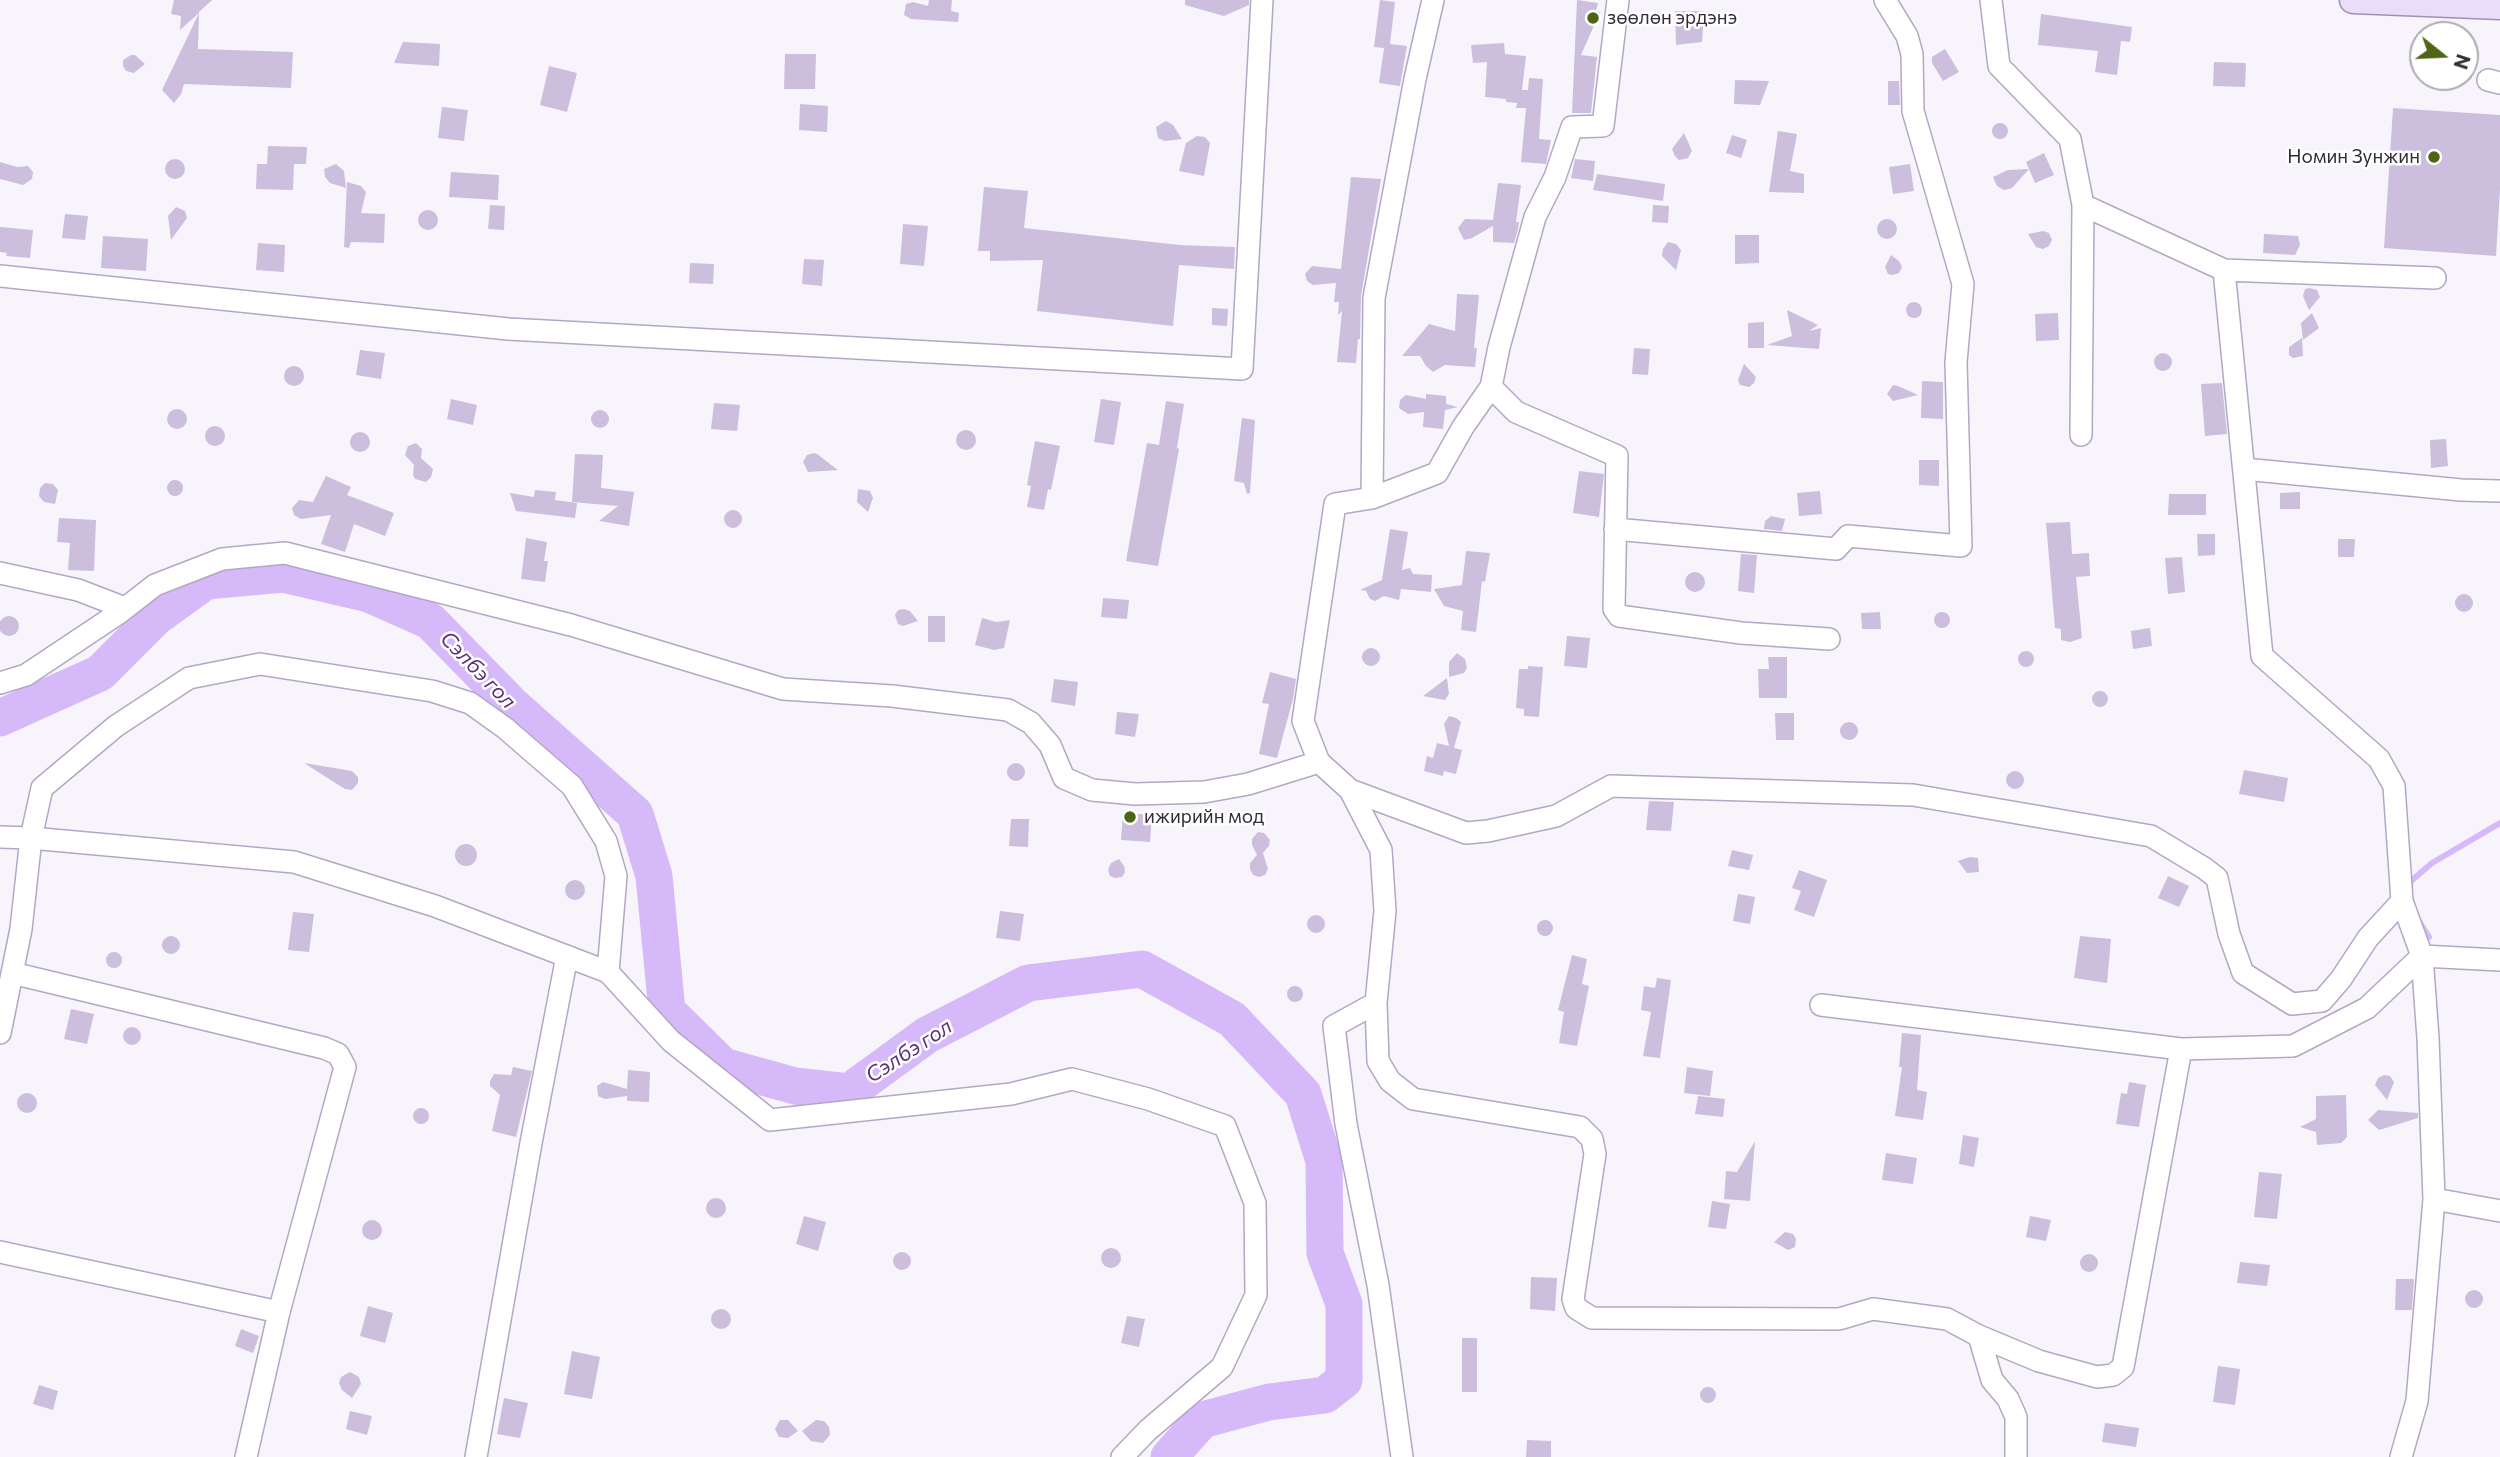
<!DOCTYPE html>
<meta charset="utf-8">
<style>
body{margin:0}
#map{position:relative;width:2500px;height:1457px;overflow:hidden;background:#f7f5fb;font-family:Commissioner,sans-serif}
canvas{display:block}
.north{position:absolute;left:2409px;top:21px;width:70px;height:70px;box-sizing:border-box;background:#fff;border:2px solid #adabaf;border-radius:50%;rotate:108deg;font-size:19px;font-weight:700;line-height:28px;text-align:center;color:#322c38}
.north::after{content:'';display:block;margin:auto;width:24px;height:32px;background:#4d6514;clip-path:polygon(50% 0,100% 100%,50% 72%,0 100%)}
</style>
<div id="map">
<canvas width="2500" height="1457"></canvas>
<div class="north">N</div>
</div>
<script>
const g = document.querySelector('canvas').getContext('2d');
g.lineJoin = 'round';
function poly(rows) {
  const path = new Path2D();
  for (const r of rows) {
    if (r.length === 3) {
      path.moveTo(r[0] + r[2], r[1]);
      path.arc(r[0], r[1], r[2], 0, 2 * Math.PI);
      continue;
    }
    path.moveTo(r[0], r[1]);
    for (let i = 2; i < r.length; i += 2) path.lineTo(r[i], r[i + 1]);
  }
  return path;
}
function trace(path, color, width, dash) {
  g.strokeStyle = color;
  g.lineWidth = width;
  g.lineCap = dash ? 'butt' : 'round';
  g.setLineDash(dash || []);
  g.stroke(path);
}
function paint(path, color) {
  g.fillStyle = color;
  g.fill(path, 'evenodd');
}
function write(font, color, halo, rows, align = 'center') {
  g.font = font + ' Commissioner,sans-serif';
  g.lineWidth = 5;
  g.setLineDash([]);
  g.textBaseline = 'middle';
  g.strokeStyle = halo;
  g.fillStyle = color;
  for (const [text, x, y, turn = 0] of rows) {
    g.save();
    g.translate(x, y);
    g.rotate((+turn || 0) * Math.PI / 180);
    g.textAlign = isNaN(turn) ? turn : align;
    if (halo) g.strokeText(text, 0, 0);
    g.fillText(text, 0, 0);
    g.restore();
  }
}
trace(poly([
 [2410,886,2411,881,2432,863,2500,823],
 [2419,921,2429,937]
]), '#d6b9f8', 6);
trace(poly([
 [0,718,100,673,156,617,206,581,283,574,369,594,430,621,511,704,635,814,654,876,667,1011,723,1066,795,1086,849,1092,927,1035,1028,983,1142,969,1232,1019,1303,1094,1324,1161,1325,1253,1344,1304,1344,1380,1325,1395,1269,1402,1202,1420,1169,1457]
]), '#d6b9f8', 37);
paint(poly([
 [174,0,212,0,199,12,198,49,293,52,291,88,184,84,181,94,174,103,162,90,199,13,180,30,181,16,171,14],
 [929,0,952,0,951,11,959,13,958,22,911,19,904,15,906,4,913,2,928,6],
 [1185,0,1249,0,1249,5,1224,16,1185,5],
 [1380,0,1395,2,1390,44,1407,46,1400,86,1379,83,1384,48,1374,47],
 [1577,0,1598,3,1596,11,1600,12,1581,55,1597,57,1591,113,1572,113],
 [1675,11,1704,11,1702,42,1676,45],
 [2041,14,2132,27,2130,42,2121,41,2117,75,2095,72,2098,51,2038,45],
 [403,42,440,44,439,66,394,63],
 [1504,43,1505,54,1526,56,1522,90,1528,90,1529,78,1543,79,1539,139,1551,140,1546,164,1521,162,1526,108,1516,108,1517,103,1506,102,1506,99,1485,97,1487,62,1473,63,1471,45],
 [1945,49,1959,72,1943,81,1932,63,1932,57],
 [785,54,816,54,815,89,784,89],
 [131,55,135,55,145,64,134,73,126,71,123,66,123,60],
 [2214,62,2246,63,2245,87,2213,86],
 [549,66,577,73,567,112,540,105],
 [1735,80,1769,81,1760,105,1734,104],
 [1888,81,1899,81,1900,105,1888,105],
 [800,104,828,106,827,132,799,130],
 [442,107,468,110,464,141,438,138],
 [2393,108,2500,115,2500,189,2496,256,2384,248],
 [1166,121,1173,125,1182,139,1165,141,1158,138,1156,127],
 [2000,131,8],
 [1778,131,1797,134,1790,171,1804,174,1804,193,1769,192],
 [1684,133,1692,151,1688,158,1679,160,1675,156,1672,149],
 [1732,135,1747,140,1741,158,1726,153],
 [1197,136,1205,137,1210,143,1204,176,1179,171,1186,143],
 [268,146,307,147,306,164,294,164,293,190,256,189,257,164,267,164],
 [2044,153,2054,175,2035,183,2029,169,2012,188,2004,190,1997,186,1993,177,2008,170,2029,169,2026,162],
 [1575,159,1595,161,1593,181,1571,178],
 [175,169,10],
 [0,162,17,167,28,166,33,172,32,179,23,185,0,179],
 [336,164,344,171,346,188,330,183,325,177,324,169],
 [1910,164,1914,191,1893,194,1889,167],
 [451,172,499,175,498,200,449,197],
 [1597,174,1665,184,1663,201,1593,190],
 [1351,177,1381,179,1361,296,1360,339,1358,339,1356,363,1337,362,1342,311,1338,315,1339,302,1334,302,1336,283,1313,285,1307,281,1305,274,1312,266,1341,269],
 [347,182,361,186,366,192,361,213,385,214,384,243,351,242,349,248,344,247],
 [1498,183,1521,185,1516,222,1519,222,1518,229,1514,243,1493,242,1493,226,1472,238,1464,240,1458,228,1465,219,1493,220],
 [984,187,1028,191,1024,228,1180,245,1235,247,1234,269,1179,265,1173,326,1037,311,1043,260,990,261,990,251,978,251],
 [490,205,505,206,504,230,488,229],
 [1653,205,1669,206,1668,223,1652,222],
 [176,207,185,211,187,218,171,240,168,216],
 [428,220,10],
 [65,214,88,216,85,240,62,238],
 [1887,229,10],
 [903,224,928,226,924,266,900,264],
 [0,227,33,230,30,258,6,256,7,253,0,252],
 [2043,231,2049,233,2052,240,2049,246,2043,249,2036,247,2028,234],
 [2264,234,2298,236,2300,245,2295,255,2263,253],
 [1735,235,1759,235,1759,263,1735,264],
 [103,236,148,239,146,271,101,268],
 [1668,242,1676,244,1681,250,1676,270,1662,256,1663,249],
 [258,243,285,245,284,272,256,270],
 [1891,255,1899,261,1902,267,1899,273,1893,275,1888,274,1885,267],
 [804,259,824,260,822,286,802,284],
 [690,263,714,264,713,284,689,283],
 [2309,288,2317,290,2320,297,2309,310,2303,296,2305,289],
 [1457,294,1479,295,1474,348,1477,348,1475,367,1445,365,1433,372,1426,366,1420,356,1402,356,1429,324,1455,331],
 [1914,310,8],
 [1212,308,1228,309,1227,326,1212,325],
 [1787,310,1818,325,1809,331,1821,328,1819,349,1767,345,1792,336],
 [2058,313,2059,340,2036,341,2035,314],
 [2312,313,2319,328,2303,340,2301,323],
 [1764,322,1764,348,1748,348,1748,323],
 [2302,338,2303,356,2293,358,2289,355,2289,347],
 [1634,348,1650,349,1648,375,1632,374],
 [360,350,385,353,381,379,356,375],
 [2163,362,9],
 [1744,364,1756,377,1754,383,1749,387,1740,385,1738,380],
 [294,376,10],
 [1922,381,1943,382,1943,419,1921,418],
 [2222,383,2227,434,2205,436,2201,384],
 [1893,385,1898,386,1918,395,1893,401,1887,394],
 [1426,394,1446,396,1446,404,1458,407,1445,410,1443,429,1423,427,1424,412,1408,414,1399,408,1400,400,1406,395,1426,399],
 [451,399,477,405,473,425,447,419],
 [1101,399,1121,402,1114,445,1094,442],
 [1166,401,1184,404,1177,448,1179,449,1158,566,1126,561,1147,443,1159,445],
 [714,403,740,405,737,431,711,429],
 [177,419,10],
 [600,419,9],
 [1242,418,1255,420,1250,493,1247,494,1244,483,1234,481],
 [215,436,10],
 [966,440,10],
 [360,442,10],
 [2446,439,2448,466,2431,468,2430,440],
 [1035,441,1060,446,1051,490,1048,489,1044,510,1027,507,1031,486,1027,485],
 [416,443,422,449,421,458,433,469,431,477,426,482,415,479,413,475,414,465,405,455,408,446],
 [814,453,817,454,838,470,808,472,803,462,807,455],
 [575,454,603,455,601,488,634,492,629,526,599,521,618,506,572,502],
 [1919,460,1939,460,1939,486,1919,485],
 [1579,471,1604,474,1599,517,1573,513],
 [326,476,351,487,347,495,394,513,385,536,354,524,345,552,321,544,331,515,301,519,294,515,292,508,299,500,313,502],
 [175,488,8],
 [45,483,53,484,58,490,55,504,44,502,39,496,40,488],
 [858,489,870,491,873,498,868,512,857,502],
 [535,490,556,492,555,500,577,503,575,518,516,511,510,493,534,497],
 [1820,491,1822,514,1799,516,1797,493],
 [2300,492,2300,509,2280,509,2280,493],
 [2169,494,2206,494,2206,515,2168,515],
 [733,519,9],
 [1771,516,1785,519,1782,531,1764,529,1765,521],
 [59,518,96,520,94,571,68,570,70,543,57,542],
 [2070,522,2072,554,2089,553,2090,576,2076,577,2082,638,2070,642,2061,640,2061,629,2055,628,2046,523],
 [1390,529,1408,532,1402,570,1410,568,1413,574,1432,575,1431,592,1401,589,1399,600,1384,596,1375,601,1370,599,1366,591,1360,590,1382,580],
 [2197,534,2215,534,2215,555,2198,556],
 [526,538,547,542,544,561,548,561,545,582,521,579],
 [2338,539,2355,539,2354,557,2338,557],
 [1466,551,1490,553,1485,582,1482,581,1476,632,1461,630,1463,611,1444,606,1434,589,1462,585],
 [1741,554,1757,555,1754,593,1738,591],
 [2182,557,2185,592,2168,594,2165,558],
 [1695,582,10],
 [2464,603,9],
 [1103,598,1129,600,1127,619,1101,617],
 [904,609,910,611,918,621,903,626,898,624,895,615,898,610],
 [1942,620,8],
 [1880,612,1881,629,1862,629,1861,613],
 [928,616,945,616,945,642,928,642],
 [9,626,10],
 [982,618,996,622,1010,620,1004,648,994,650,975,645],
 [2150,628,2152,646,2133,649,2131,631],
 [1567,636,1590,638,1587,668,1564,666],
 [1371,657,9],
 [2026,659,8],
 [1457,653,1465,659,1467,668,1464,673,1449,677,1449,662],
 [1768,657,1787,657,1787,698,1759,698,1758,669,1769,669],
 [1528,666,1543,667,1539,717,1524,716,1524,709,1516,708,1519,669,1528,669],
 [1270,672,1296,679,1293,699,1277,758,1259,754,1269,704,1262,703],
 [1447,678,1449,694,1445,700,1423,696],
 [1054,679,1078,682,1075,706,1051,702],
 [2100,699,8],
 [1117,712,1139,714,1135,737,1115,734],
 [1775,713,1794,713,1794,740,1776,740],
 [1449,716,1456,718,1461,722,1454,748,1462,750,1456,774,1444,771,1443,776,1424,771,1427,756,1433,758,1437,743,1449,746,1444,724],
 [1849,731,9],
 [304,763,352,771,358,777,358,783,352,790,345,789],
 [1016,772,9],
 [2244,770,2288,778,2284,802,2239,794],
 [2015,780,9],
 [1649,801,1674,802,1671,831,1646,830],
 [1123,813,1152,815,1150,842,1121,840],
 [1011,819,1029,819,1028,847,1009,846],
 [1258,832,1264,833,1270,840,1269,846,1263,853,1268,869,1265,875,1259,877,1253,875,1250,869,1250,863,1257,855,1252,845,1252,839],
 [466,855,11],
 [1732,850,1753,855,1749,870,1728,866],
 [1970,857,1978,858,1979,872,1967,873,1958,861],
 [1119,859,1124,866,1125,872,1122,877,1115,878,1110,876,1108,870,1111,863],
 [1799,870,1827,880,1814,917,1794,910,1801,891,1792,888],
 [2168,876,2189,886,2179,907,2158,898],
 [575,890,10],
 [1738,894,1755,897,1750,924,1733,921],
 [1000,911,1024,914,1020,941,996,938],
 [293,912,314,914,309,952,288,950],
 [1316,924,9],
 [1545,928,8],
 [2080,936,2111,939,2107,983,2074,978],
 [171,945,9],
 [114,960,8],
 [1572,955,1587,959,1582,984,1589,986,1577,1046,1559,1043,1564,1012,1558,1010],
 [1657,978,1671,980,1660,1058,1643,1056,1651,1012,1641,1010,1644,986,1655,988],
 [1295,994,8],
 [71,1009,94,1014,87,1044,64,1039],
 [132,1036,9],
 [1902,1033,1921,1035,1917,1090,1927,1092,1923,1120,1895,1116,1902,1067,1899,1067],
 [513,1067,532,1071,516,1137,492,1131,500,1095,490,1086,490,1081,494,1074,511,1075],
 [1687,1067,1713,1071,1710,1096,1684,1093],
 [628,1070,650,1072,649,1102,627,1101,627,1096,605,1099,598,1096,597,1086,603,1082,627,1089],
 [2384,1075,2390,1076,2394,1082,2387,1100,2375,1085,2378,1078],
 [2129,1082,2146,1085,2139,1127,2116,1124,2121,1093,2127,1094],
 [27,1103,10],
 [2346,1095,2347,1137,2341,1143,2317,1145,2316,1132,2300,1127,2316,1119,2316,1096],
 [1698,1096,1725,1099,1723,1117,1695,1114],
 [421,1116,8],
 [2378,1110,2418,1113,2418,1118,2379,1130,2368,1120],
 [1963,1135,1979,1138,1974,1167,1959,1164],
 [1755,1141,1750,1201,1724,1199,1726,1171,1737,1172],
 [1886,1153,1917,1158,1913,1184,1882,1180],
 [2259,1172,2282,1174,2277,1219,2254,1217],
 [716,1208,10],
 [1712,1201,1730,1204,1726,1229,1708,1227],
 [804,1216,826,1222,818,1251,796,1244],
 [2030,1216,2051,1220,2046,1241,2026,1237],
 [372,1230,10],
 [1785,1232,1793,1234,1796,1239,1795,1247,1788,1250,1774,1242],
 [1111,1258,10],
 [902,1261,9],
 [2089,1263,9],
 [2240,1262,2270,1265,2267,1286,2237,1283],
 [1531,1277,1557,1278,1555,1311,1530,1309],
 [2396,1279,2414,1279,2412,1310,2395,1310],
 [2474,1299,9],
 [368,1306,393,1313,385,1343,360,1336],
 [721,1319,10],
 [1127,1316,1145,1319,1139,1347,1121,1343],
 [241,1329,259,1336,253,1353,235,1346],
 [1462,1338,1477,1338,1477,1392,1462,1392],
 [572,1351,600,1357,592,1399,564,1394],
 [2218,1366,2240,1369,2235,1405,2213,1402],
 [350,1372,359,1377,361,1384,352,1398,342,1390,339,1383,341,1377],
 [39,1385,58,1391,53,1410,33,1404],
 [1708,1395,8],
 [504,1398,528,1403,520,1438,497,1434],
 [350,1411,372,1416,367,1435,346,1429],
 [780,1420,788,1420,798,1431,788,1438,779,1437,775,1429],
 [816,1420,824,1421,829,1427,830,1435,823,1443,811,1441,802,1431],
 [2105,1423,2139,1428,2136,1447,2102,1442],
 [1527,1440,1551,1441,1551,1457,1526,1457]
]), '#ccbedd');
const minor = poly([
 [1991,0,1999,66,2070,139,2083,205,2081,435],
 [2488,80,2500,83],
 [2083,205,2224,270,2262,656,2379,759,2394,786,2402,901,2422,956,2428,1038,2434,1199,2417,1401,2401,1457],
 [2224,270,2435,278],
 [0,276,508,329,1242,369,1262,0],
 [1491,387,1516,412,1617,456,1614,609,1619,616,1741,633,1829,639],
 [2244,469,2461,490,2500,491],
 [1372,498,1374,298,1415,79,1433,0],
 [1615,529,1836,549,1848,536,1961,546,1956,362,1963,284,1913,111,1912,54,1907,36,1885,0],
 [0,573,78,590,125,608],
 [0,683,26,675,119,613,155,585,222,559,285,553,571,625,783,689,892,696,1008,710,1031,723,1050,745,1064,778,1092,790,1135,794,1204,792,1248,784,1319,762,1303,721,1335,504,1372,498,1437,473,1463,427,1491,387,1499,347,1535,217,1555,177,1572,127,1603,126,1618,0],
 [1319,762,1350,790,1381,850,1385,911,1376,1003,1378,1061,1390,1081,1413,1099,1580,1127,1592,1139,1595,1154,1573,1299,1576,1308,1592,1318,1839,1319,1873,1309,1947,1319,1979,1336,2039,1361,2097,1377,2113,1375,2123,1367,2181,1049],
 [1350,790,1466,833,1488,831,1556,816,1611,786,1913,795,2151,836,2204,868,2217,878,2229,934,2243,973,2292,1004,2322,1001,2341,979,2368,938,2402,901],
 [0,837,31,838,294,862,435,906,608,972,671,1041,770,1120,1011,1094,1072,1079,1148,1099,1225,1126,1255,1203,1256,1295,1222,1367,1148,1430,1122,1457],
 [12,973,324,1048,338,1054,345,1067,279,1312,246,1457],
 [1376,1003,1334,1026,1346,1124,1378,1285,1402,1457],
 [1821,1005,2181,1049,2293,1046,2367,1008,2422,956,2500,960],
 [0,1033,21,929,31,838,42,788,116,726,189,678,260,664,432,691,470,703,505,728,572,786,606,841,616,876,608,972],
 [2434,1199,2500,1211],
 [0,1252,279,1312],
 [1979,1336,1992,1380,2008,1399,2016,1417,2016,1457],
 [476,1457,531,1143,567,956]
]);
const major = poly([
 [2353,0,2500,6]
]);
trace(minor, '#b4a7c5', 24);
trace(major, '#a090b3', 29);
trace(minor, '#fff', 21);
trace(major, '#e9ddf9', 26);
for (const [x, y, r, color] of [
 [1593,18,7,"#4d6514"],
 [2434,157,7,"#4d6514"],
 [1130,817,7,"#4d6514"]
]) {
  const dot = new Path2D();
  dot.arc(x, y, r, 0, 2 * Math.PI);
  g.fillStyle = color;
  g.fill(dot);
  trace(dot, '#fff', 2.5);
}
write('19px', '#322c38', '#fff', [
 ["зөөлөн эрдэнэ",1607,18],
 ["Номин Зунжин",2420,157,"right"],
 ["ижирийн мод",1144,817]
], 'left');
write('italic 21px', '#58327b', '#fff', [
 ["Сэлбэ гол",478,670,46],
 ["Сэлбэ гол",909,1051,-33]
]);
</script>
